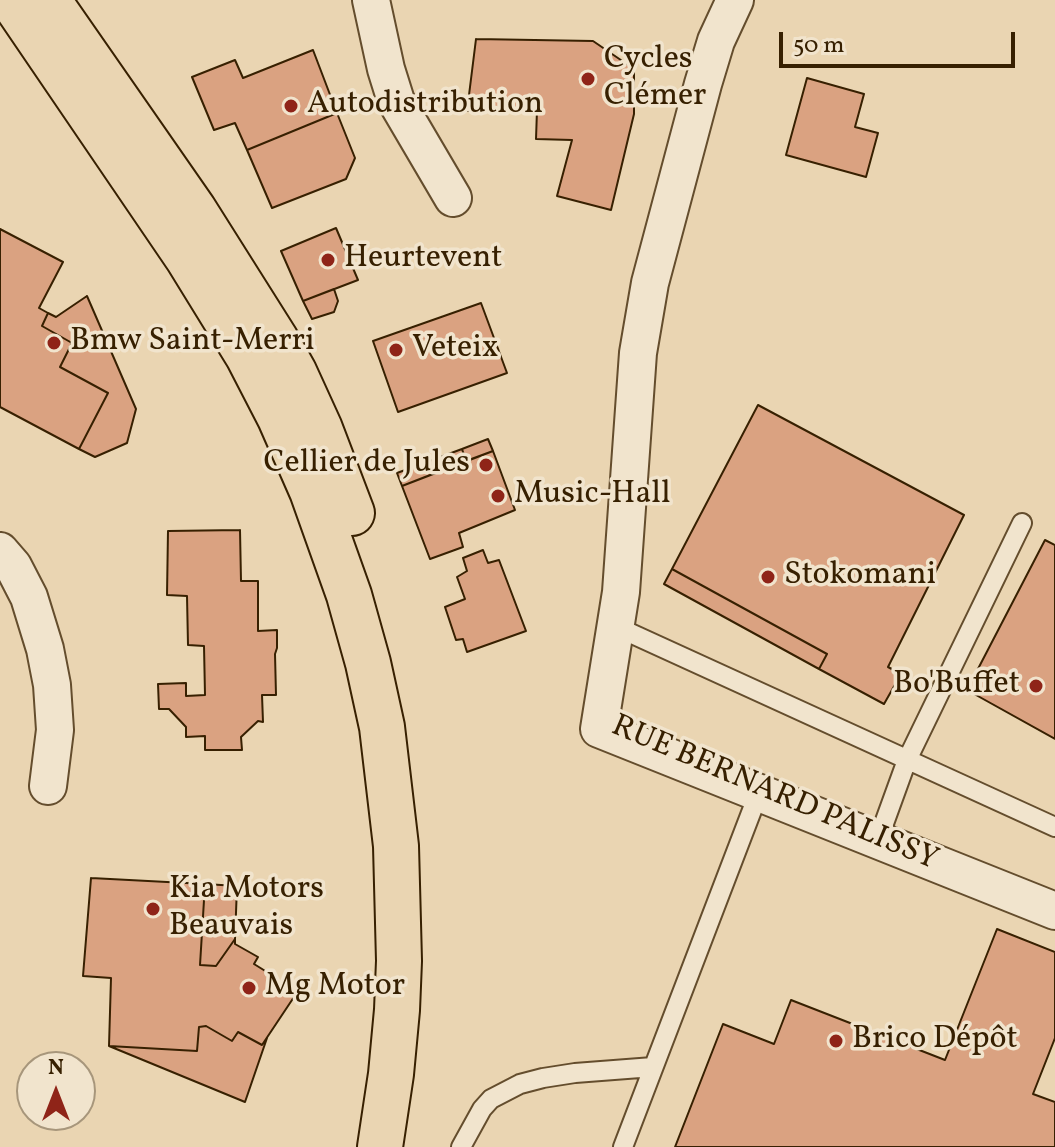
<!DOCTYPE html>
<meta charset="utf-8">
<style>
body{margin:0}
#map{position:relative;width:1055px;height:1147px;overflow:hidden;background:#ead5b2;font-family:Vollkorn,serif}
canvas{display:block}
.north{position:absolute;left:16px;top:1051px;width:80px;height:80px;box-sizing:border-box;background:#f1e4cd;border:2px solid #a7967b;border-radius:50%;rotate:0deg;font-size:22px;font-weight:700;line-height:32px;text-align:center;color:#372001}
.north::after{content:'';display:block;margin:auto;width:28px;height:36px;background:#8f2418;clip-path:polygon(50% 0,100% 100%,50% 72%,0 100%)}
.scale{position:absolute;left:779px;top:32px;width:236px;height:36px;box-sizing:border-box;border:4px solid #372001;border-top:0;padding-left:10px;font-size:24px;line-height:28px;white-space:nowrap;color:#372001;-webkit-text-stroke:6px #f1e4cd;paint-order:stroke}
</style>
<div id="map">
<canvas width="1055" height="1147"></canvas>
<div class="north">N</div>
<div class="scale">50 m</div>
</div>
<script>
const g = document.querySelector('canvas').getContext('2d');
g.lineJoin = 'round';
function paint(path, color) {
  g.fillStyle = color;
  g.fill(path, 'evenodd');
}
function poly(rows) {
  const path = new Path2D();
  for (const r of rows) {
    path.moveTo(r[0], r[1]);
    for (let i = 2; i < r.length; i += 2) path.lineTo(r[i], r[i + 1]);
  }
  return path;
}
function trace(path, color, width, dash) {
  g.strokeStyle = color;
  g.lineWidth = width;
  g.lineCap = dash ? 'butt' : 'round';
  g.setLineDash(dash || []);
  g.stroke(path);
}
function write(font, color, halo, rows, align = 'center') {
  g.font = font + ' Vollkorn,serif';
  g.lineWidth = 7;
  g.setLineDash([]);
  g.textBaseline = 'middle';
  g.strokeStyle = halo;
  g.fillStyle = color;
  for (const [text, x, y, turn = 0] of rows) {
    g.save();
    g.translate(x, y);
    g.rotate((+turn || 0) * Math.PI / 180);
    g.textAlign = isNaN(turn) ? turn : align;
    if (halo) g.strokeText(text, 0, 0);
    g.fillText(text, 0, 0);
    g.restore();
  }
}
const building = poly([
 [476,39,593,41,634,69,634,114,611,210,557,196,572,140,536,139,537,110,467,111,476,39],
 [313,50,337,113,247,150,235,123,214,130,192,77,235,60,243,78,313,50],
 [807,78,864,94,855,127,878,133,866,177,786,155,807,78],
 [337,113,355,158,346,179,272,208,247,150,337,113],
 [336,228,358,280,303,301,281,251,336,228],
 [0,229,63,262,39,308,48,313,42,326,72,343,60,367,108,393,79,449,0,407,0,229],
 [334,289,338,301,334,312,312,319,303,301,334,289],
 [87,296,136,409,127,443,95,457,79,449,108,393,60,367,72,343,42,326,48,313,56,317,87,296],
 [481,303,507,373,398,412,373,341,481,303],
 [758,405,964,515,888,667,901,674,884,704,819,669,827,654,672,569,758,405],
 [488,439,493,451,466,461,462,449,488,439],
 [462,449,466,461,402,486,397,473,462,449],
 [493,451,515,510,459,533,463,547,430,559,402,486,493,451],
 [240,530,241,581,258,581,258,631,277,630,277,648,275,654,276,695,262,695,263,722,258,721,241,737,242,750,205,750,205,736,186,737,186,727,169,709,159,709,158,684,186,683,186,696,205,695,204,646,188,645,187,596,167,595,168,531,240,530],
 [1045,540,1055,545,1055,739,967,690,1045,540],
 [483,550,488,563,499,560,526,631,467,652,463,639,456,640,445,607,465,599,457,577,467,571,463,558,483,550],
 [672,569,827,654,819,669,664,584,672,569],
 [91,878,205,884,200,965,216,966,235,939,235,944,258,957,254,964,275,977,273,983,294,997,262,1045,238,1032,232,1041,206,1026,199,1027,197,1051,109,1046,111,978,83,976,91,878],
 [205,884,237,886,235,939,216,966,200,965,205,884],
 [997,929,1055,952,1055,1038,1033,1094,1055,1102,1055,1147,675,1147,723,1024,774,1044,791,1000,945,1060,997,929],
 [206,1026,232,1041,238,1032,262,1045,267,1038,245,1102,109,1046,197,1051,199,1027,206,1026]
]);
paint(building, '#daa281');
trace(building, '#372001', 2);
const lane = poly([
 [617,627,1055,827],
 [878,840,907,760,1022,523],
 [461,1147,482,1109,491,1099,520,1084,543,1078,575,1073,653,1067],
 [623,1147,759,792]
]);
const street = poly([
 [371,0,386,69,396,101,453,198],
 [735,0,716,41,703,84,650,283,638,353,621,592,599,729,1055,911],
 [0,551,13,566,29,597,45,649,52,685,55,730,48,786]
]);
const primary = poly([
 [12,0,187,257,248,356,280,418,312,491,349,595,368,663,382,727,396,846,399,961,397,1010,391,1074,380,1147],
 [48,0,194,210,276,340,294,372,320,429,352,513]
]);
trace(lane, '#644d2d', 22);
trace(street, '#644d2d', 40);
trace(primary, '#372001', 48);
trace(lane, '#f1e4cd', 18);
trace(street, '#f1e4cd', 36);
trace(primary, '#ead5b2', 44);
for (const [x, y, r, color] of [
 [588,79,8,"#8f2418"],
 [291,106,8,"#8f2418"],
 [328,260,8,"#8f2418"],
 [54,343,8,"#8f2418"],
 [396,350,8,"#8f2418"],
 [486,465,8,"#8f2418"],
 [498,496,8,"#8f2418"],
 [768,577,8,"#8f2418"],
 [1036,686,8,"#8f2418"],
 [153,909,8,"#8f2418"],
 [249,988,8,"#8f2418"],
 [836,1041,8,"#8f2418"]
]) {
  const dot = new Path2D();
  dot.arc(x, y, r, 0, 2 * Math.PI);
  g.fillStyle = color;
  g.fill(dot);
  trace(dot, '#f1e4cd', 3);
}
write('32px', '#372001', '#f1e4cd', [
 ["Cycles",604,61],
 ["Clémer",604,98],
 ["Autodistribution",307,106],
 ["Heurtevent",344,260],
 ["Bmw Saint-Merri",70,343],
 ["Veteix",412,350],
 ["Cellier de Jules",470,465,"right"],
 ["Music-Hall",514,496],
 ["Stokomani",784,577],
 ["Bo'Buffet",1020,686,"right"],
 ["Kia Motors",169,891],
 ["Beauvais",169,928],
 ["Mg Motor",265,988],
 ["Brico Dépôt",852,1041]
], 'left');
write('32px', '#372001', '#f1e4cd', [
 ["RUE BERNARD PALISSY",774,795,23]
]);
</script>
